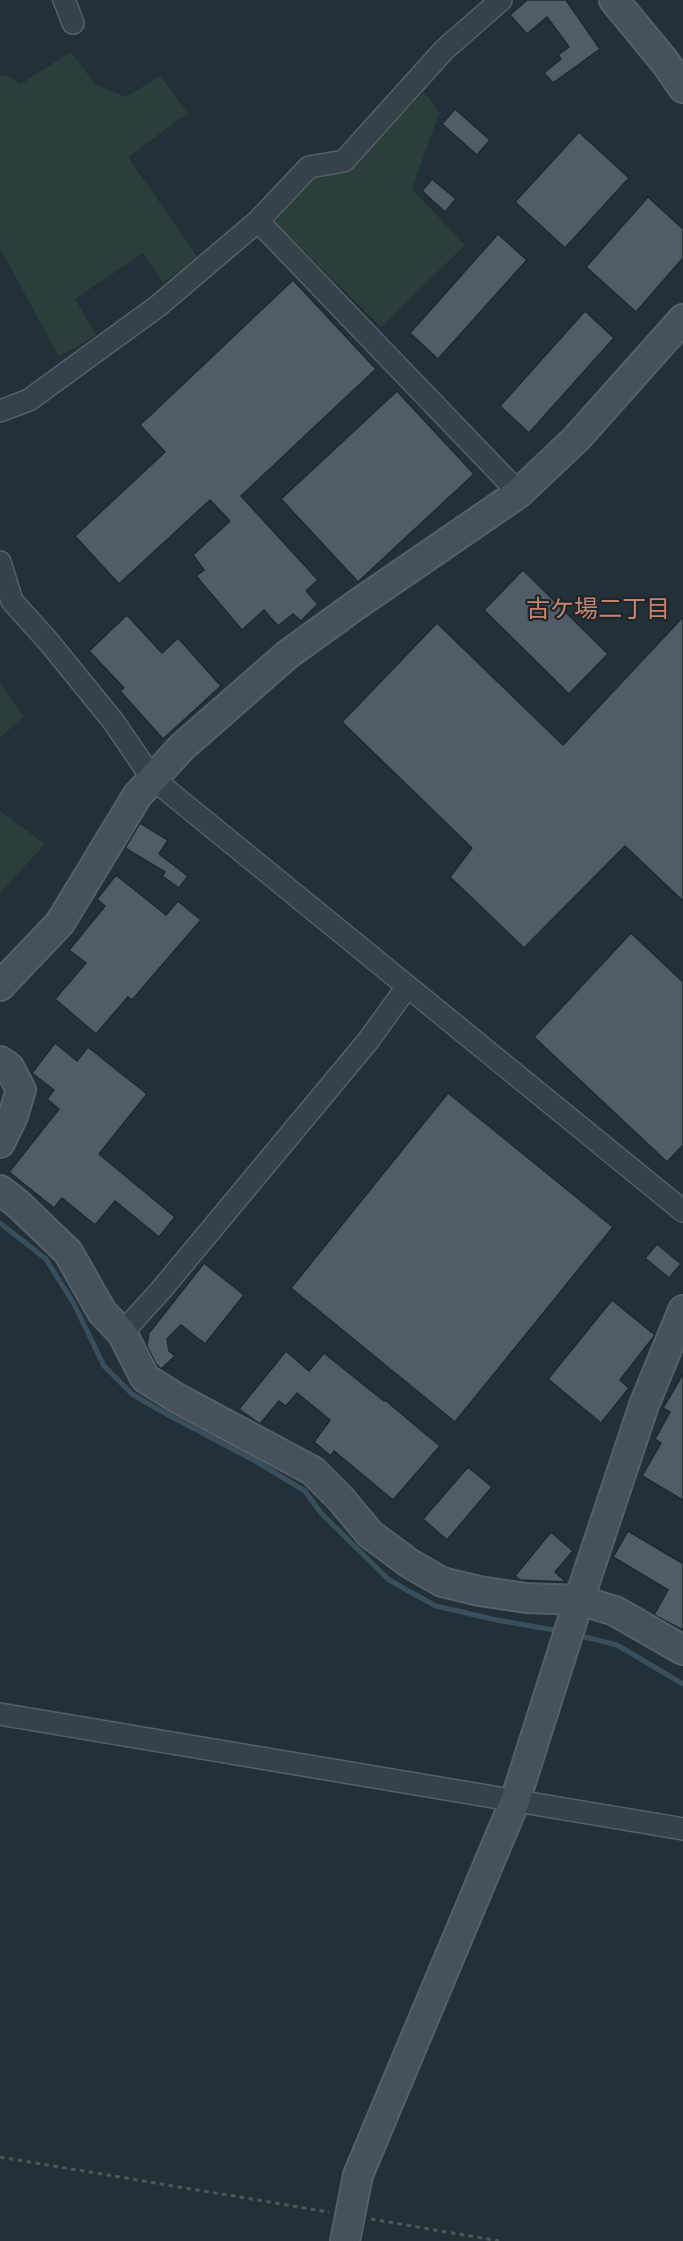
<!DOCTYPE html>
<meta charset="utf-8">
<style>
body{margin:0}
canvas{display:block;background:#243038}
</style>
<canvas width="683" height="2241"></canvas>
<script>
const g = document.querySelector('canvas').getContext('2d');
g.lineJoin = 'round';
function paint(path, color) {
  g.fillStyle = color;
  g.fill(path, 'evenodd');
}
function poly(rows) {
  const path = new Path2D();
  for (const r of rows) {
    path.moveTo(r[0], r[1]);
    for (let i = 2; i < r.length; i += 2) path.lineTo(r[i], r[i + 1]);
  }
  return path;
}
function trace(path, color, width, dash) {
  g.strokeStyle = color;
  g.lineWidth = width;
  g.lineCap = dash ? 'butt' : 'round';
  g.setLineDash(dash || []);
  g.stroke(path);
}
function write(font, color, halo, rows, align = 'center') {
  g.font = font + ' Signika,"Noto Sans JP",sans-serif';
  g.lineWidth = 4.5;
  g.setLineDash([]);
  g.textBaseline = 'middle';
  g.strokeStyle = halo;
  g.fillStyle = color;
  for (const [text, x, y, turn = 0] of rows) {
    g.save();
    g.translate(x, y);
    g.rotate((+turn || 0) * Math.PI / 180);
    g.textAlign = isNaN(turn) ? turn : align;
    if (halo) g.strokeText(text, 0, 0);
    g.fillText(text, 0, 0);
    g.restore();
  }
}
paint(poly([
 [71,52,95,84,126,97,160,76,188,113,128,157,199,259,163,282,143,253,75,299,96,335,59,357,0,248,0,77,5,75,21,84],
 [424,92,439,113,412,189,465,245,381,327,275,222,315,176,351,168],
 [0,683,24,717,0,737],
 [0,811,45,844,0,893]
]), '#2a3e3b');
trace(poly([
 [0,1223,46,1259,74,1304,104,1366,132,1394,159,1410,257,1462,305,1491,321,1513,388,1579,405,1589,436,1606,497,1620,559,1631],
 [577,1635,617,1645,683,1684]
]), '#3a4f5d', 5);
const building = poly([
 [527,0,566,0,600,49,553,83,544,73,561,59,558,55,569,47,547,17,527,34,510,15,527,0],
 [455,109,490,140,477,155,442,124,455,109],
 [579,132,629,178,565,248,515,202,579,132],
 [432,179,456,199,445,212,422,191,432,179],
 [648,197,683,229,683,258,636,312,586,267,648,197],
 [498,234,527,260,438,359,410,333,498,234],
 [293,280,376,369,241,496,318,580,306,591,318,604,301,621,293,614,278,626,264,610,242,630,196,576,204,570,193,555,230,521,210,500,119,584,75,536,165,452,140,425,293,280],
 [585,311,614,338,529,433,500,406,585,311],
 [397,391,474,474,358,582,281,499,397,391],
 [523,570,608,654,569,694,484,610,523,570],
 [127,615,162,653,178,638,221,686,163,739,120,691,124,688,89,651,127,615],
 [683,617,683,901,625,846,524,948,450,877,472,848,342,722,437,623,563,745,683,617],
 [140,823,168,840,159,854,188,876,179,888,162,876,165,872,125,848,140,823],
 [116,875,166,915,178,901,201,920,132,1000,128,997,96,1034,55,999,86,963,69,950,105,906,97,899,116,875],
 [631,933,683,982,683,1145,667,1162,534,1037,631,933],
 [55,1043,77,1061,88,1047,147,1094,99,1154,175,1217,159,1237,115,1201,95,1225,62,1198,54,1208,9,1172,59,1109,47,1099,54,1090,32,1073,55,1043],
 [448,1093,613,1227,455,1422,291,1288,448,1093],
 [657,1244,681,1264,669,1278,645,1258,657,1244],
 [204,1263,244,1295,205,1344,181,1325,167,1339,169,1351,175,1356,161,1369,156,1364,147,1346,149,1333,204,1263],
 [612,1300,655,1335,620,1380,629,1388,601,1423,548,1379,612,1300],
 [286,1351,309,1371,324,1353,384,1401,385,1400,440,1446,393,1500,334,1451,331,1456,314,1442,330,1420,297,1393,286,1406,279,1401,260,1424,239,1409,286,1351],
 [683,1374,683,1500,642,1476,661,1443,655,1439,670,1412,663,1408,683,1374],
 [468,1467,492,1487,447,1540,423,1519,468,1467],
 [628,1531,682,1563,683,1562,683,1630,654,1615,668,1590,613,1557,628,1531],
 [551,1532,573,1551,555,1572,566,1582,520,1580,515,1576,551,1532]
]);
paint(building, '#505d66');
trace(building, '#1f282f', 1.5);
const street = poly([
 [64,0,73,23],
 [258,221,519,493],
 [0,411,29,400,158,306,258,221,309,167,344,161,444,50,501,0],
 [0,562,12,601,48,641,113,721,152,778,683,1211],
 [122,1333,161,1290,368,1041,407,987],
 [0,1714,683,1829]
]);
const secondary = poly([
 [614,0,665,62,683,88],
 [0,986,60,923,137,796,182,747,287,655,356,605,519,493,577,438,683,319],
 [0,1061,9,1067,21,1090,13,1116,0,1143],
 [0,1190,18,1204,68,1252,102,1312,122,1333,145,1378,175,1397,313,1471,340,1498,370,1534,409,1563,442,1582,479,1591,526,1598,579,1600,615,1611,683,1650],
 [345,2241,358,2175,515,1801,579,1600,644,1405,683,1310]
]);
trace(street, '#565f66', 24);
trace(secondary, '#565f66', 32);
trace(poly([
 [0,2157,329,2212],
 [371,2219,499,2241]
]), '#485a59', 3, [4.5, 4.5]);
trace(street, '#374149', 21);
trace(secondary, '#46515b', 28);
write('24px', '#c98369', '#1d262d', [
 ["古ケ場二丁目",598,611]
]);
</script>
